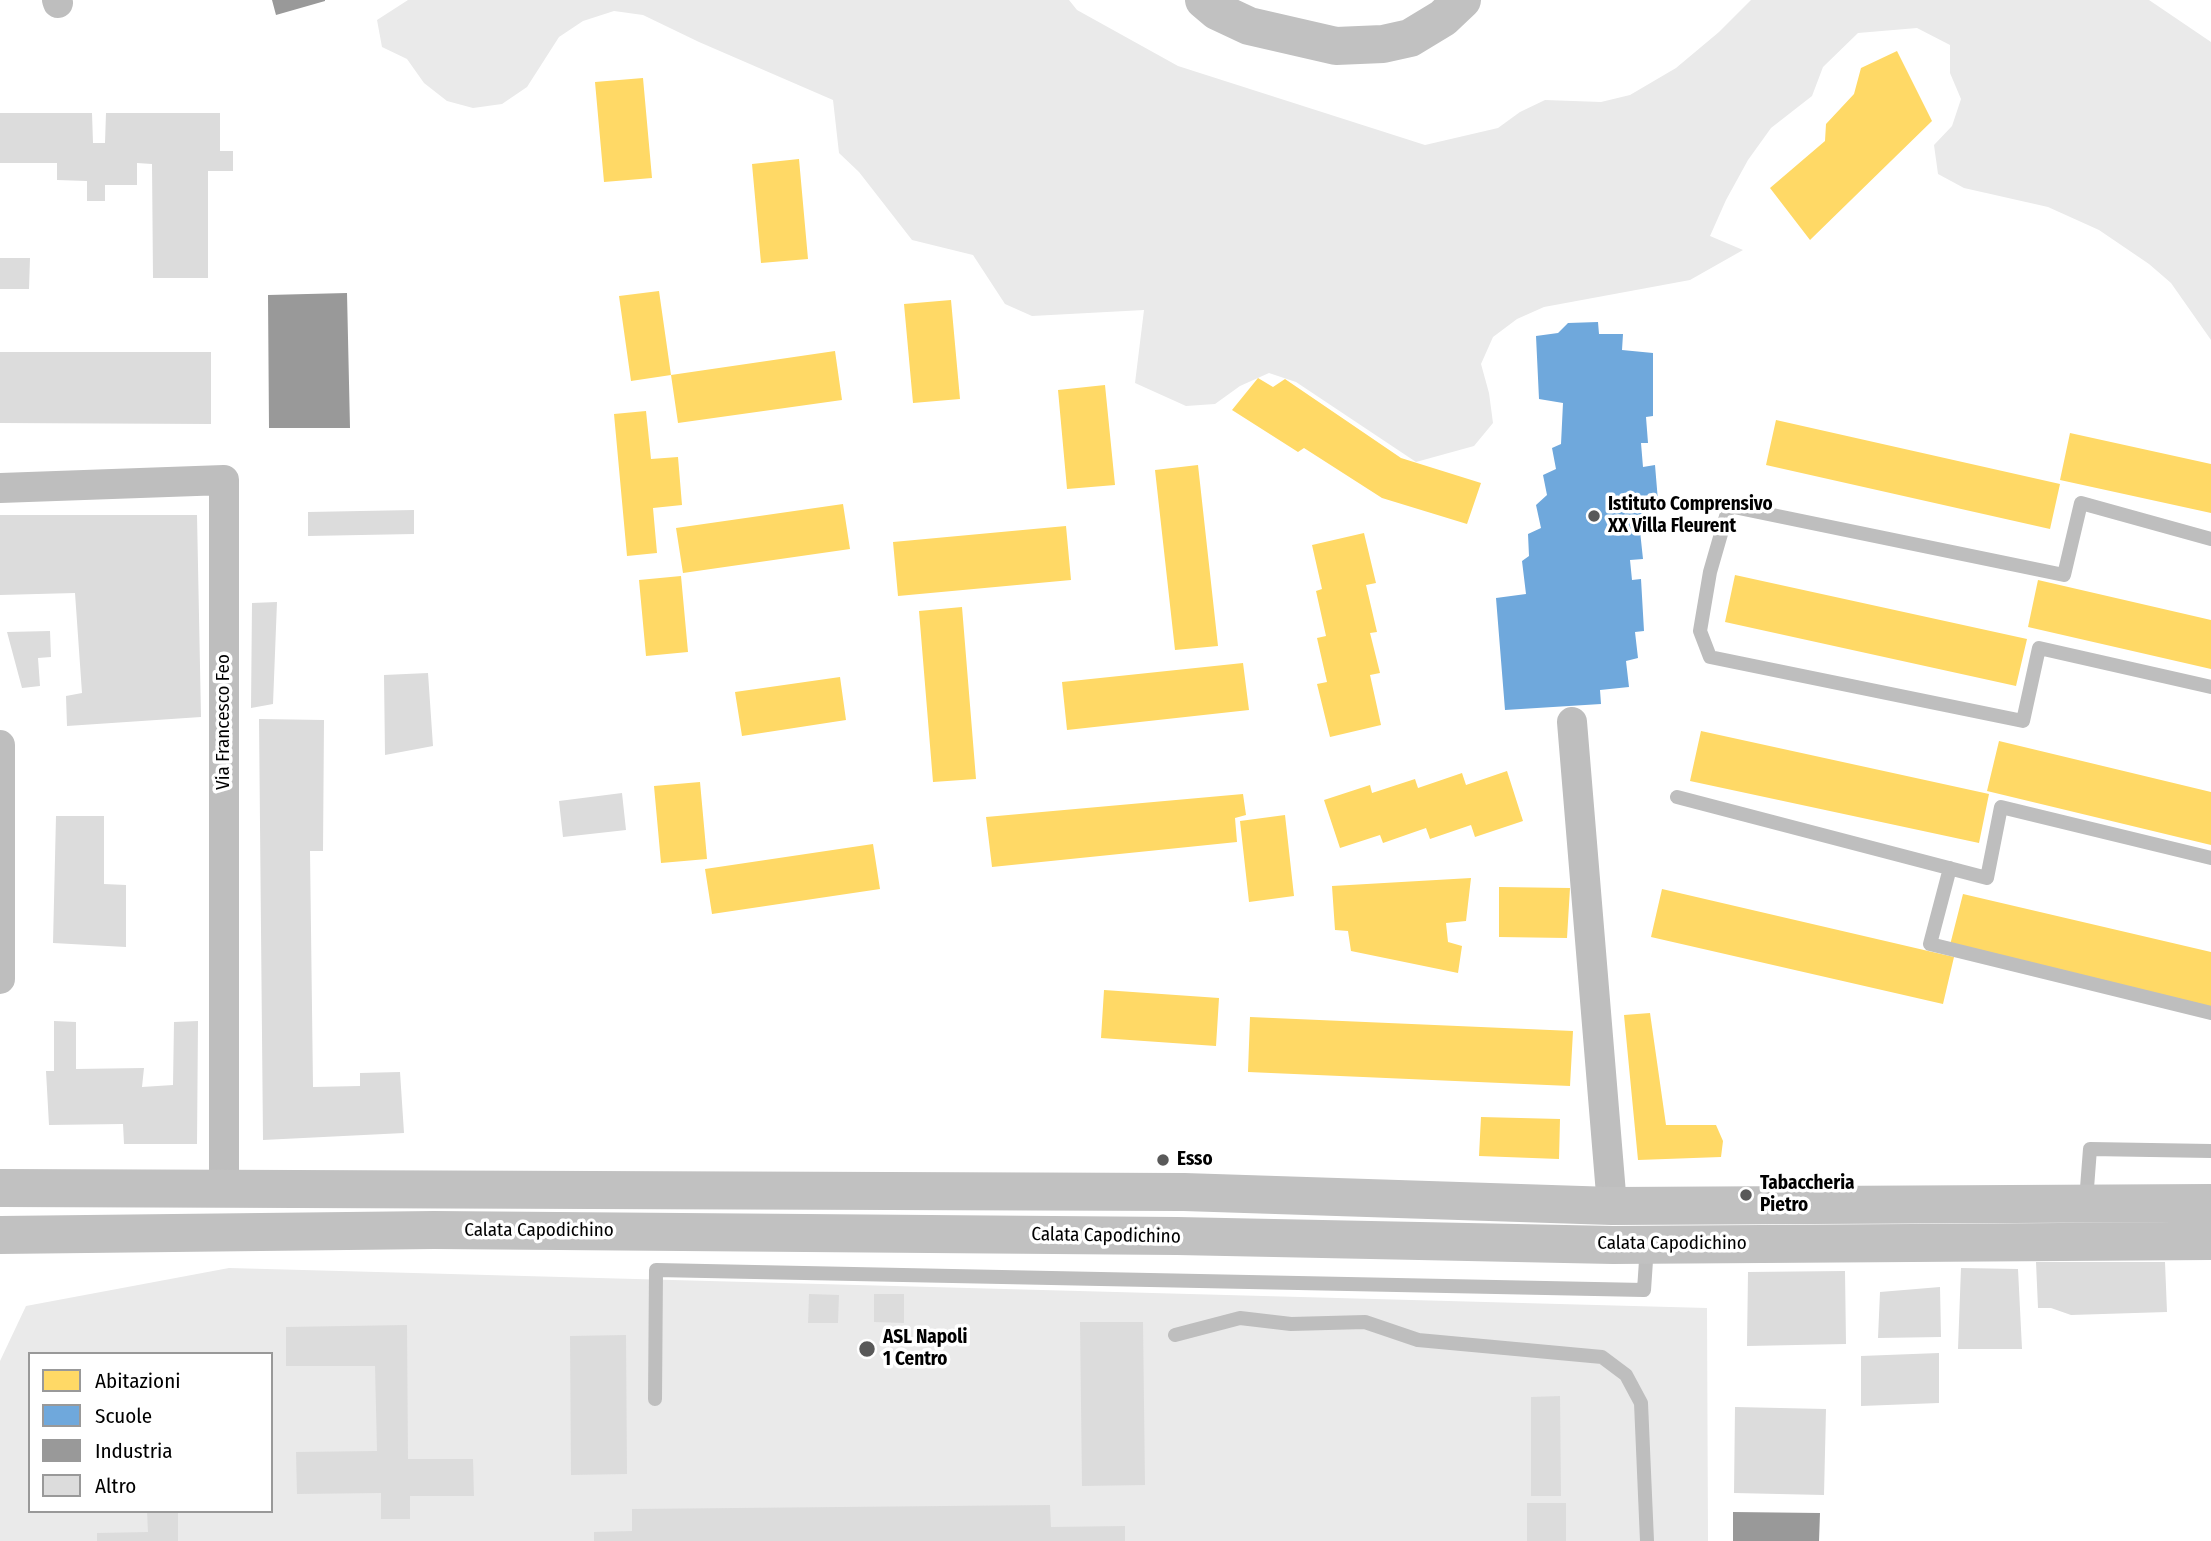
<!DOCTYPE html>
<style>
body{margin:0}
#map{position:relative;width:2211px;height:1541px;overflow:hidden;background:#fff;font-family:"Fira Sans Condensed",sans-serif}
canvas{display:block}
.legend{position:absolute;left:28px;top:1352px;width:245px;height:161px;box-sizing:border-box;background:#fff;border:2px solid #999;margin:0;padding:9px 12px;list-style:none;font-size:21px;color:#000}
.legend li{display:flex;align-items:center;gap:14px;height:35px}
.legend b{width:35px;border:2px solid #999}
</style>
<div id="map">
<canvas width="2211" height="1541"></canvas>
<ul class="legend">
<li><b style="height:19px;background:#ffd966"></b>Abitazioni</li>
<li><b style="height:19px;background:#6fa8dc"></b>Scuole</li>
<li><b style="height:19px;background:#999"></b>Industria</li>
<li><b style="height:19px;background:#dcdcdc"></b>Altro</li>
</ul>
</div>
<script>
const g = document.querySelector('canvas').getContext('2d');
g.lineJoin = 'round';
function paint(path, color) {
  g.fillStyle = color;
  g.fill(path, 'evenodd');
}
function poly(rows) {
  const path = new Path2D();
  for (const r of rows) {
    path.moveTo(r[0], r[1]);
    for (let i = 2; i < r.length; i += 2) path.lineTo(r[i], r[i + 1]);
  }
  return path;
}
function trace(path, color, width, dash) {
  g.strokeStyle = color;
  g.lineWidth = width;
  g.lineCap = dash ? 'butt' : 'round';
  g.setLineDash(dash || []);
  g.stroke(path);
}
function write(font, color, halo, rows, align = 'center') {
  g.font = font + ' "Fira Sans Condensed",sans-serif';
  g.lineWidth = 7;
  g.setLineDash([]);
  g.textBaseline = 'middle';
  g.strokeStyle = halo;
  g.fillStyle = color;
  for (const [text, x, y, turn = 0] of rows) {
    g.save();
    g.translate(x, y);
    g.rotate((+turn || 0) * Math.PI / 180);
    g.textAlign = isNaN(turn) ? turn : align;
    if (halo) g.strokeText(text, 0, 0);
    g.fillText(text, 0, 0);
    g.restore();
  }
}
paint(poly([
 [408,0,1069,0,1077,10,1178,66,1425,145,1498,128,1520,112,1545,100,1601,102,1630,95,1676,68,1719,32,1751,0,2149,0,2211,42,2211,340,2171,283,2149,264,2099,230,2048,207,1964,188,1938,174,1934,145,1952,126,1961,99,1950,73,1950,45,1917,28,1858,33,1823,67,1812,96,1771,128,1748,160,1726,200,1710,236,1743,250,1690,280,1544,307,1517,319,1493,337,1481,364,1489,393,1493,423,1474,446,1416,462,1296,382,1269,373,1240,386,1215,404,1186,406,1135,383,1144,310,1032,316,1005,304,973,255,912,240,859,172,839,153,833,100,699,42,643,15,614,11,583,21,559,37,527,87,502,104,473,108,447,101,424,83,407,59,382,47,377,20],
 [229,1268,1707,1308,1708,1541,0,1541,0,1361,26,1306],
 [30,1354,271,1354,271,1511,30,1511]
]), '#eaeaea');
paint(poly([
 [1897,51,1932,121,1810,240,1770,188,1825,141,1826,124,1854,94,1861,68],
 [643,78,652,178,604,182,595,82],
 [799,159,808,259,761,263,752,164],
 [659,291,671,375,631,381,619,296],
 [951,300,960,399,913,403,904,304],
 [835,351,842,400,678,423,671,375],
 [1258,378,1273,387,1285,379,1401,458,1481,483,1467,524,1382,498,1304,448,1298,452,1232,410],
 [1105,385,1115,485,1067,489,1058,390],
 [646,411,651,459,678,457,682,505,653,508,657,553,627,556,614,414],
 [1776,420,2060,484,2050,529,1766,465],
 [2070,433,2211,464,2211,513,2060,480],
 [1198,465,1218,646,1175,650,1155,470],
 [843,504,850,549,683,573,676,528],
 [1066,526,1071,580,898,596,893,542],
 [1364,533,1376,583,1366,585,1377,632,1370,633,1380,673,1370,675,1381,725,1330,737,1317,684,1327,682,1317,638,1326,636,1316,591,1322,589,1312,545],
 [1735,575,2027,639,2016,686,1725,622],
 [681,576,688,652,646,656,639,580],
 [2038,580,2211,620,2211,669,2028,627],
 [962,607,976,779,933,782,919,611],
 [1243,663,1249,710,1067,730,1062,682],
 [840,677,846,720,742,736,735,692],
 [1701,731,1989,794,1979,843,1690,781],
 [1999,741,2211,792,2211,845,1987,791],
 [1507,771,1523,821,1475,837,1471,825,1430,839,1426,828,1383,843,1380,835,1340,848,1324,800,1370,785,1372,793,1415,779,1418,788,1462,773,1466,785],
 [700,782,707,859,661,863,654,786],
 [1243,794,1246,815,1235,818,1237,842,992,867,986,817],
 [1285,815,1294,896,1249,902,1240,821],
 [873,844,880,889,712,914,705,869],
 [1471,878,1466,921,1446,923,1448,942,1462,946,1458,973,1351,951,1348,931,1335,930,1332,886],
 [1499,887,1570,888,1567,938,1499,937],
 [1662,889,1954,957,1943,1004,1651,937],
 [1963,894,2211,952,2211,1007,1950,945],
 [1104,990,1219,998,1216,1046,1101,1038],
 [1650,1013,1666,1125,1716,1125,1723,1141,1721,1157,1638,1160,1624,1015],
 [1250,1017,1573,1031,1570,1086,1248,1072],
 [1481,1117,1560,1119,1559,1159,1479,1156]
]), '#ffd966');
paint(poly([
 [1598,322,1599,334,1623,334,1622,350,1653,353,1653,416,1646,417,1648,443,1641,443,1643,467,1655,465,1658,501,1648,503,1650,530,1640,531,1643,559,1630,560,1632,580,1641,579,1644,631,1635,632,1638,658,1626,661,1629,687,1600,690,1601,704,1505,710,1496,598,1526,594,1522,561,1529,556,1528,534,1541,528,1536,505,1547,495,1543,475,1556,469,1552,448,1561,444,1563,403,1539,399,1536,336,1558,333,1568,323]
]), '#6fa8dc');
paint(poly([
 [272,0,325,0,325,1,276,15],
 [347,293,350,428,269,428,268,295],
 [1733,1512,1820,1513,1819,1541,1733,1541]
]), '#999');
paint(poly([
 [0,113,92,113,93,143,105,143,106,113,220,113,220,151,233,151,233,171,208,171,208,278,153,278,152,164,137,163,137,185,105,185,105,201,87,201,87,181,57,180,57,163,0,163],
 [0,258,30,258,29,289,0,289],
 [0,352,211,352,211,424,0,423],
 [414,510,414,534,308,536,308,512],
 [0,515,197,515,201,717,67,726,66,696,82,693,75,593,0,595],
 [277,602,273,704,251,708,252,603],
 [50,631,51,657,38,658,40,686,22,688,7,632],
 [428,673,433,746,385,755,384,675],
 [259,719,324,720,323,851,310,851,313,1087,360,1086,360,1073,400,1072,404,1133,263,1140],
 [622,793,626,830,563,837,559,801],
 [56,816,104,816,104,884,126,885,126,947,53,943],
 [54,1021,76,1022,76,1069,144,1068,142,1087,173,1085,174,1022,198,1021,197,1144,124,1144,123,1124,49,1125,46,1071,54,1071],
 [2036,1262,2165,1262,2167,1312,2071,1315,2051,1308,2038,1308],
 [1961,1268,2018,1269,2022,1349,1958,1349],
 [1845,1271,1846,1344,1747,1346,1748,1272],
 [1940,1287,1941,1337,1878,1338,1880,1292],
 [809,1294,839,1295,838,1323,808,1323],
 [874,1294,904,1294,904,1323,874,1322],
 [1080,1322,1143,1322,1145,1485,1082,1486],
 [407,1325,408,1459,473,1459,474,1496,410,1496,410,1519,381,1519,381,1493,297,1494,296,1452,377,1451,375,1366,286,1366,286,1327],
 [626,1335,627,1474,571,1475,570,1336],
 [1939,1353,1939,1403,1861,1406,1861,1356],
 [1560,1396,1561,1496,1531,1496,1531,1397],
 [1735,1407,1826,1409,1824,1495,1734,1493],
 [1527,1503,1566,1503,1566,1541,1527,1541],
 [1050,1505,1051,1527,1125,1526,1125,1541,594,1541,594,1532,632,1531,632,1509],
 [147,1511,178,1511,178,1541,97,1541,97,1533,148,1532]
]), '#dcdcdc');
trace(poly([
 [2211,539,2081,503,2064,575,1729,506,1710,572,1700,631,1710,657,2023,721,2039,648,2211,687],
 [1677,797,1987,878,2001,807,2211,858],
 [1950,868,1930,944,2211,1013],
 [2086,1201,2090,1149,2211,1151],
 [1175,1335,1240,1318,1291,1324,1365,1322,1418,1340,1602,1357,1626,1375,1641,1403,1647,1541],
 [655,1399,656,1270,1644,1290,1647,1246]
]), '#bebebe', 14);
trace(poly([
 [57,0,58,3],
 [0,488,224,480,224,1188],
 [1572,722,1612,1206],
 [0,745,0,979]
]), '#bebebe', 30);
trace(poly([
 [1204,0,1217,11,1249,26,1336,46,1383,44,1410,38,1443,18,1462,0],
 [0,1188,1184,1192,1612,1206,2211,1203],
 [0,1235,434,1230,1177,1236,1613,1245,2211,1241]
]), '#c1c1c1', 38);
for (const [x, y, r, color] of [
 [1594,516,7,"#595959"],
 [1163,1160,7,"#595959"],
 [1746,1195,7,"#595959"],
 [867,1349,9,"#595959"]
]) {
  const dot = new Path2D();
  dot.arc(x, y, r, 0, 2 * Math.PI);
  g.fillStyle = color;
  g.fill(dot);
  trace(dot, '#fff', 2.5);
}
write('bold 19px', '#000', '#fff', [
 ["Istituto Comprensivo",1608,505],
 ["XX Villa Fleurent",1608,527],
 ["Esso",1177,1160],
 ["Tabaccheria",1760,1184],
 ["Pietro",1760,1206],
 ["ASL Napoli",883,1338],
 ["1 Centro",883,1360]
], 'left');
write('19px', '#000', '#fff', [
 ["Via Francesco Feo",224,722,-90],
 ["Calata Capodichino",539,1231],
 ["Calata Capodichino",1106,1236,1],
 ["Calata Capodichino",1672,1244]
]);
</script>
